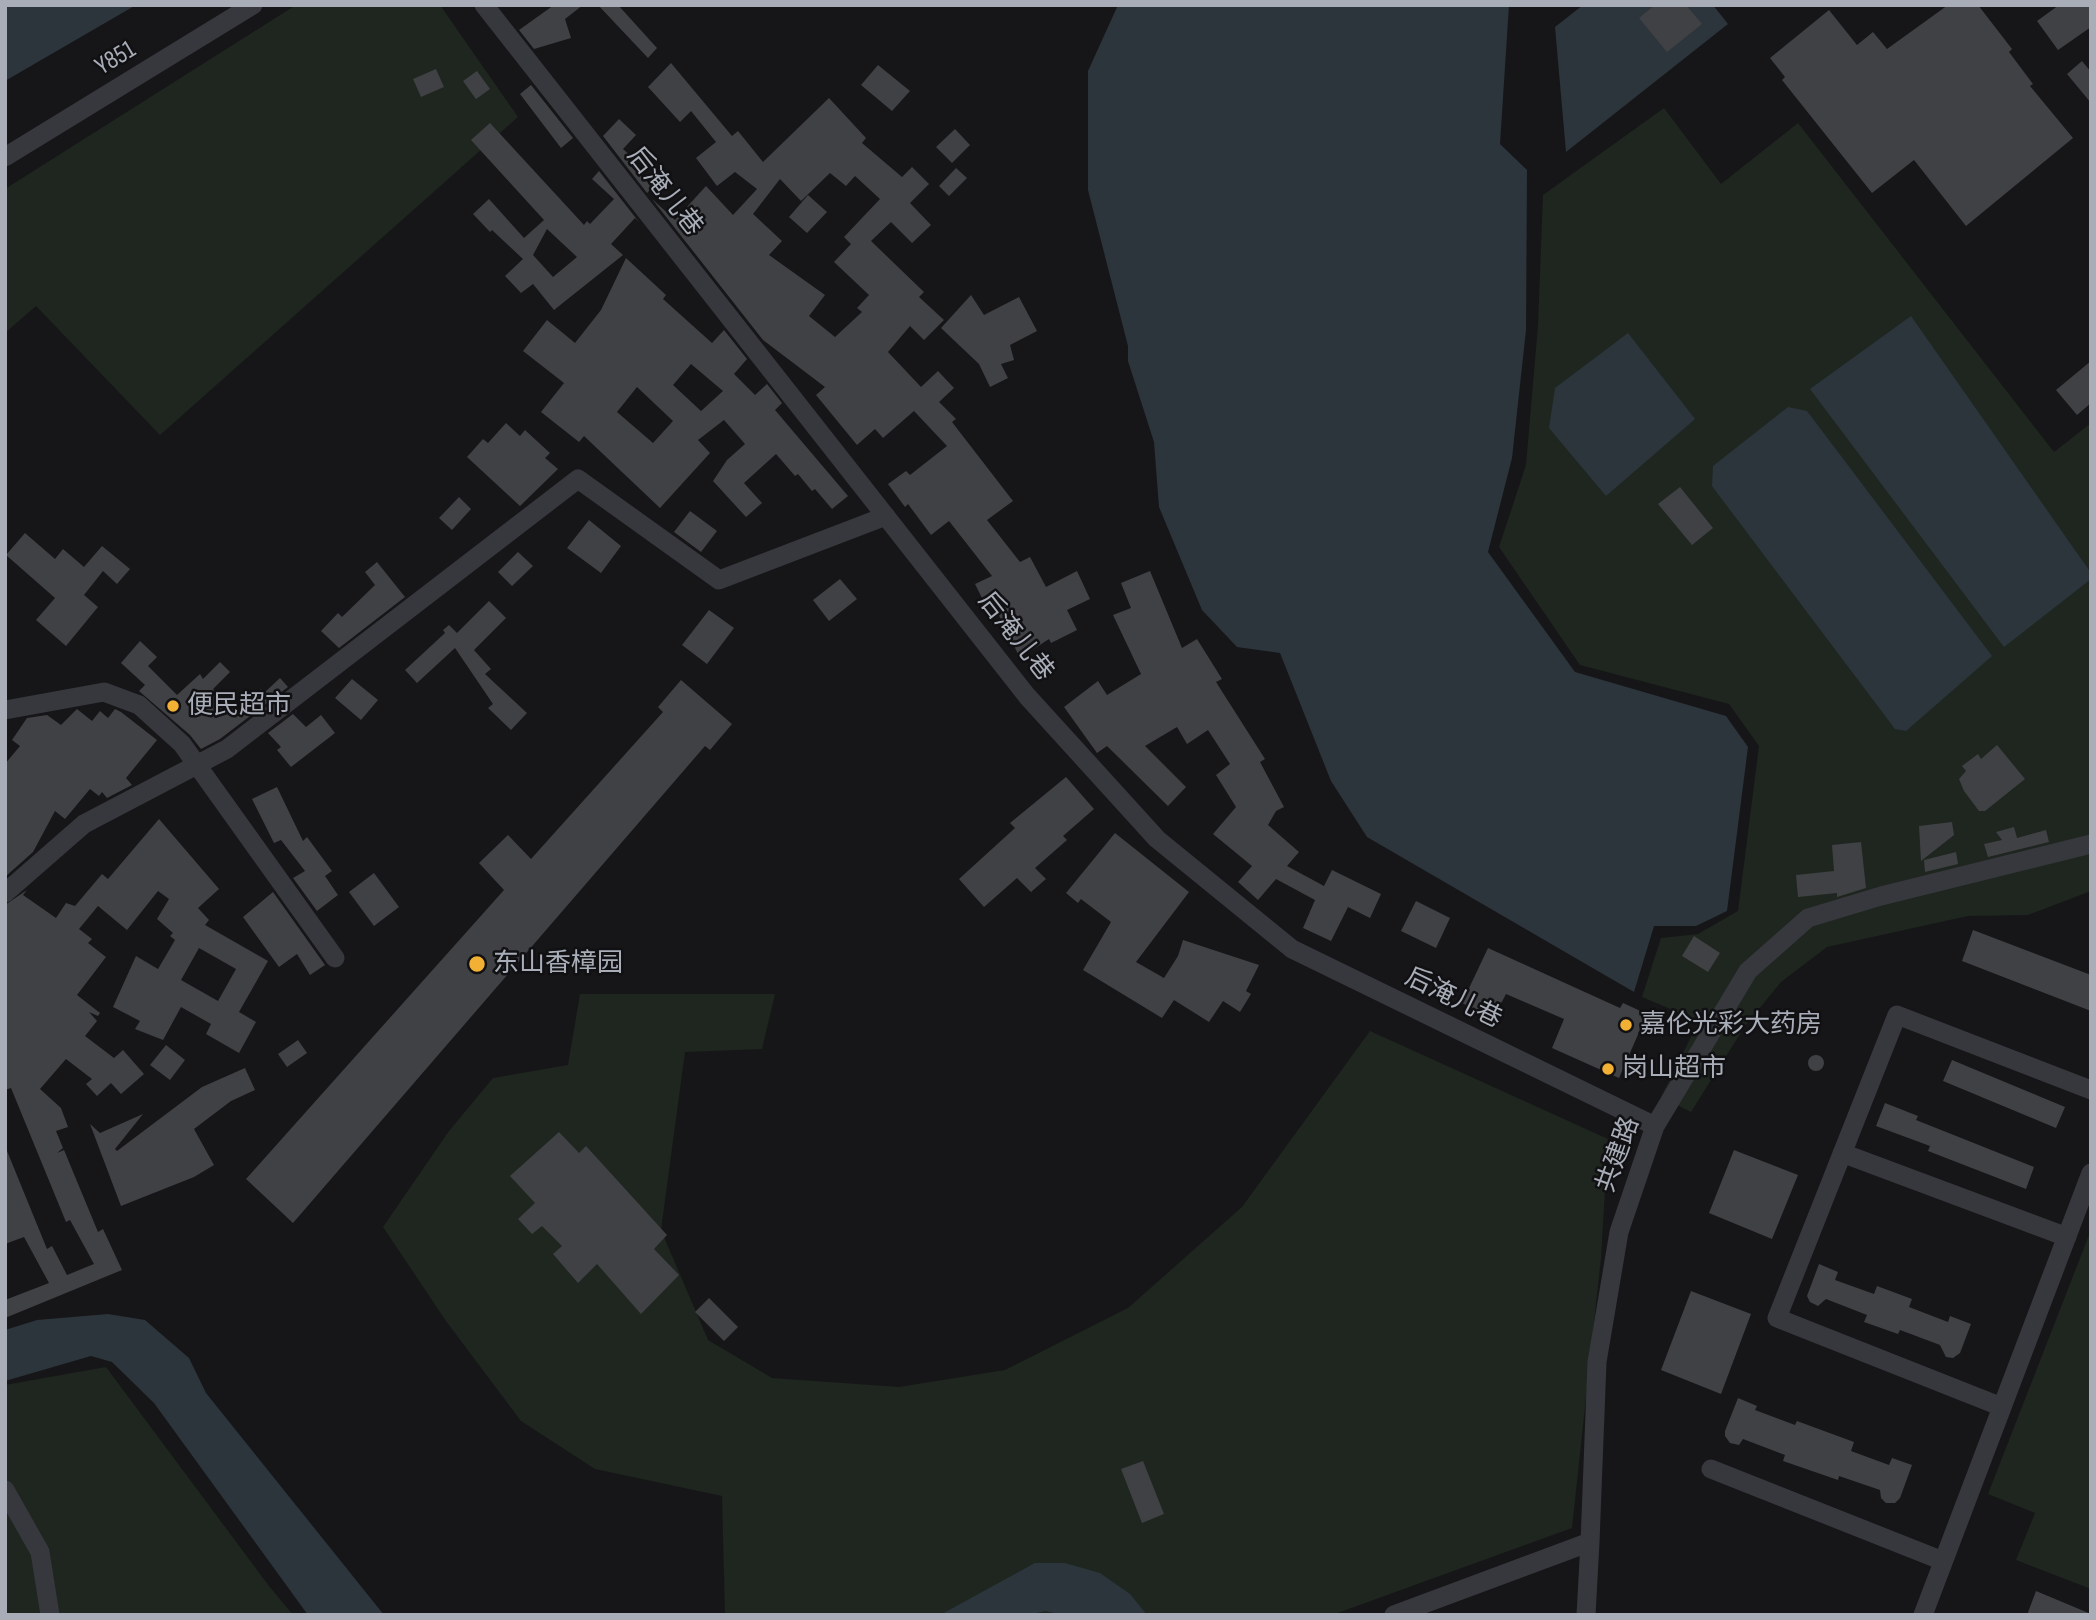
<!DOCTYPE html>
<meta charset="utf-8">
<style>
body{margin:0}
#map{position:relative;width:2096px;height:1620px;overflow:hidden;background:#161618;font-family:"Sofia Sans Condensed",sans-serif}
canvas{display:block}
.frame{position:absolute;inset:0;border:7px solid #a8adb8;pointer-events:none}
</style>
<div id="map">
<canvas width="2096" height="1620"></canvas>
<div class="frame"></div>
</div>
<script>
const g = document.querySelector('canvas').getContext('2d');
g.lineJoin = 'round';
function paint(path, color) {
  g.fillStyle = color;
  g.fill(path, 'evenodd');
}
function poly(rows) {
  const path = new Path2D();
  for (const r of rows) {
    if (r.length === 3) {
      path.moveTo(r[0] + r[2], r[1]);
      path.arc(r[0], r[1], r[2], 0, 2 * Math.PI);
      continue;
    }
    path.moveTo(r[0], r[1]);
    for (let i = 2; i < r.length; i += 2) path.lineTo(r[i], r[i + 1]);
  }
  return path;
}
function trace(path, color, width, dash) {
  g.strokeStyle = color;
  g.lineWidth = width;
  g.lineCap = dash ? 'butt' : 'round';
  g.setLineDash(dash || []);
  g.stroke(path);
}
function write(font, color, halo, rows, align = 'center') {
  g.font = font + ' "Sofia Sans Condensed","Noto Sans SC",sans-serif';
  g.lineWidth = 5;
  g.setLineDash([]);
  g.textBaseline = 'middle';
  g.strokeStyle = halo;
  g.fillStyle = color;
  for (const [text, x, y, turn = 0] of rows) {
    g.save();
    g.translate(x, y);
    g.rotate((+turn || 0) * Math.PI / 180);
    g.textAlign = isNaN(turn) ? turn : align;
    if (halo) g.strokeText(text, 0, 0);
    g.fillText(text, 0, 0);
    g.restore();
  }
}
paint(poly([
 [296,5,440,5,518,117,160,435,36,306,5,333,5,189],
 [1664,108,1721,184,1798,123,2054,452,2091,423,2091,891,2028,915,1968,916,1827,947,1781,982,1745,1026,1691,1112,1661,1097,1699,1021,1642,997,1661,938,1698,934,1738,911,1759,746,1729,704,1580,665,1499,547,1526,465,1538,325,1543,195],
 [580,994,775,994,762,1049,685,1052,661,1230,708,1340,772,1378,899,1387,1005,1370,1128,1308,1242,1207,1370,1031,1608,1139,1601,1258,1572,1528,1332,1615,725,1615,722,1496,595,1469,521,1421,446,1321,383,1227,449,1131,493,1078,568,1065],
 [2091,1230,2091,1589,2016,1560,2035,1513,1988,1494],
 [106,1367,269,1586,293,1615,5,1615,5,1385]
]), '#1e261f');
paint(poly([
 [5,5,136,5,5,81],
 [1118,5,1509,5,1500,144,1527,170,1526,330,1512,458,1488,552,1575,672,1726,716,1748,747,1727,911,1696,926,1654,926,1634,992,1367,837,1331,781,1280,653,1237,647,1202,610,1159,507,1154,442,1128,361,1128,346,1088,190,1088,71],
 [1583,5,1713,5,1728,24,1566,152,1555,27],
 [1911,316,2091,573,2091,579,2004,647,1810,389],
 [1628,333,1695,419,1606,496,1549,428,1555,388],
 [1788,407,1807,411,1992,656,1906,731,1895,729,1712,486,1713,466],
 [108,1314,145,1320,189,1358,206,1393,384,1615,308,1615,154,1403,112,1362,91,1356,5,1381,5,1330,37,1320],
 [1035,1563,1065,1563,1100,1573,1130,1594,1147,1615,1064,1615,1045,1611,1029,1615,940,1615]
]), '#2c353c');
paint(poly([
 [554,5,583,5,565,19,571,38,534,49,519,30],
 [598,5,618,5,657,48,648,58],
 [1655,5,1686,5,1702,24,1667,52,1639,18],
 [1948,5,1978,5,2012,49,2009,52,2033,84,2030,86,2073,138,1966,226,1914,160,1872,193,1782,80,1785,77,1770,58,1829,10,1857,45,1873,32,1887,49],
 [2059,5,2091,5,2091,27,2058,50,2037,21],
 [2082,61,2091,72,2091,103,2067,74],
 [671,63,732,136,738,131,763,162,829,98,866,138,862,143,902,177,912,167,929,184,910,203,931,225,912,243,891,222,871,241,924,292,919,297,944,320,924,340,910,326,888,352,921,387,938,371,954,388,939,402,956,419,952,422,1013,501,987,520,1020,562,1030,557,1046,587,1077,571,1090,599,1067,610,1077,630,1051,643,1049,639,1020,658,993,603,986,606,975,584,992,576,949,521,931,535,908,504,905,507,888,484,906,471,910,475,947,446,914,411,883,438,875,429,857,445,816,395,825,387,763,340,652,199,675,220,706,186,733,215,757,189,735,172,717,186,696,158,716,142,691,111,680,122,648,87],
 [830,173,846,186,855,176,880,199,844,237,851,244,834,262,869,295,857,308,862,312,835,337,809,316,825,295,769,255,782,241,753,214,780,179,801,201],
 [878,65,910,91,892,111,861,85],
 [436,69,444,87,421,97,413,79],
 [477,71,490,89,476,99,463,81],
 [531,85,573,138,561,148,520,94],
 [619,119,636,135,623,149,633,158,628,164,653,187,647,193,603,136],
 [490,123,584,225,587,221,590,224,614,199,592,179,599,171,639,222,635,218,611,244,623,255,554,310,533,284,521,293,505,276,523,259,492,230,490,232,473,214,489,199,524,238,544,220,471,140],
 [547,229,577,257,553,277,533,255],
 [955,129,970,145,952,163,936,147],
 [956,168,967,178,949,196,939,186],
 [808,195,827,212,807,233,789,217],
 [626,258,666,295,663,299,712,343,724,330,747,359,734,374,755,395,767,384,782,403,775,410,848,496,832,509,815,489,812,491,798,474,795,476,776,454,744,483,762,503,746,517,713,481,727,460,745,444,724,420,698,440,710,453,660,508,584,436,579,442,541,412,564,383,523,351,547,320,575,343,601,310],
 [691,364,723,391,701,411,673,385],
 [637,387,673,421,653,443,617,412],
 [971,295,984,315,1019,297,1037,331,1010,345,1014,360,1001,364,1008,378,990,387,979,364,941,328],
 [2091,361,2091,403,2077,415,2056,390],
 [506,423,520,436,525,430,550,453,545,458,558,469,520,506,467,457,483,439,488,443],
 [1680,487,1713,528,1692,545,1658,504],
 [459,497,471,509,452,530,439,518],
 [690,511,717,531,701,552,674,532],
 [589,520,621,546,601,573,567,548],
 [25,533,55,559,63,549,84,567,102,546,130,569,117,584,103,571,84,595,98,607,66,646,36,620,55,598,6,555],
 [518,552,533,566,512,586,498,572],
 [377,562,405,597,339,648,321,631,338,613,342,617,375,585,365,572],
 [1150,571,1182,648,1197,639,1222,679,1216,682,1265,759,1260,762,1284,807,1276,811,1268,825,1299,852,1287,866,1324,886,1332,870,1381,894,1370,918,1348,907,1331,941,1303,928,1315,900,1276,879,1258,900,1238,882,1252,866,1213,834,1236,807,1216,775,1230,764,1208,730,1187,744,1177,727,1145,746,1186,787,1168,806,1107,746,1097,753,1064,707,1098,681,1107,695,1141,674,1113,615,1131,608,1121,583],
 [840,579,857,599,829,621,813,600],
 [489,601,506,618,474,650,491,669,485,674,527,713,511,730,488,708,493,704,455,648,417,683,405,670,445,633,443,630,449,625,457,633],
 [709,610,734,628,707,664,682,645],
 [140,641,157,657,148,666,177,695,200,674,203,679,220,662,230,672,213,689,236,712,261,689,264,693,280,678,288,687,220,739,201,749,190,735,139,691,145,685,121,663],
 [352,679,378,700,361,720,335,698],
 [681,680,732,724,710,750,705,746,293,1223,246,1179,504,890,479,863,508,835,531,859,663,712,658,707],
 [77,709,92,721,100,711,108,718,115,709,121,712,157,740,126,778,132,785,107,798,102,792,99,796,90,789,65,819,55,811,33,852,5,877,5,764,20,746,12,740,27,718,47,715,61,725],
 [293,714,306,727,321,715,335,733,291,767,277,750,281,747,268,733],
 [1997,745,2025,779,1985,811,1979,811,1964,791,1959,779,1966,771,1962,766,1978,754,1981,759],
 [1066,777,1094,809,1063,836,1067,840,1035,868,1046,879,1031,892,1017,878,984,907,959,879,1015,828,1010,823],
 [277,787,303,841,307,837,332,871,325,876,338,895,317,911,293,878,305,871,281,840,274,843,252,799],
 [159,819,219,889,198,908,209,920,205,925,268,961,239,1012,256,1022,239,1053,206,1034,211,1024,181,1007,163,1040,135,1029,140,1021,113,1007,136,956,158,969,175,940,170,936,173,933,157,919,169,899,158,891,127,930,98,906,79,929,92,939,88,943,106,957,77,995,100,1013,98,1016,89,1012,97,1021,85,1036,114,1058,123,1050,144,1074,121,1094,111,1083,97,1096,86,1084,92,1079,66,1059,40,1089,61,1108,68,1127,56,1131,63,1148,57,1153,64,1150,98,1232,103,1229,122,1270,5,1318,5,1300,49,1283,24,1237,5,1244,5,1146,47,1249,52,1246,67,1275,94,1264,70,1220,66,1222,11,1088,5,1090,5,905,27,890,23,895,56,918,66,903,75,906,102,874,108,879],
 [199,948,236,969,218,1001,181,980],
 [1952,822,1954,835,1921,861,1919,826],
 [2014,827,2017,838,2046,830,2049,842,1988,857,1984,844,2002,840,1996,832],
 [1115,833,1189,892,1136,962,1164,978,1178,956,1183,940,1259,965,1246,991,1251,994,1240,1012,1223,1001,1209,1022,1174,1000,1162,1018,1083,970,1111,922,1081,899,1078,903,1066,893],
 [1861,842,1866,888,1837,897,1837,893,1798,897,1796,875,1834,871,1832,845],
 [1956,852,1958,864,1925,872,1924,860],
 [374,873,399,907,374,926,349,892],
 [273,892,325,965,310,975,297,954,279,967,243,917],
 [1416,901,1450,918,1436,948,1401,931],
 [1973,930,2091,975,2091,1011,1962,961],
 [1694,936,1720,953,1708,972,1682,956],
 [1488,948,1620,1008,1623,1003,1647,1014,1619,1078,1552,1048,1564,1019,1506,994,1493,1019,1462,1003],
 [298,1040,307,1053,287,1067,278,1054],
 [166,1045,185,1060,170,1080,150,1065],
 [1816,1063,8],
 [1952,1060,2065,1107,2056,1128,1943,1081],
 [245,1068,255,1090,231,1101,194,1129,214,1165,194,1177,121,1206,90,1124,100,1133,143,1114,115,1149,117,1151,202,1087],
 [1885,1103,1918,1116,1916,1120,2034,1167,2026,1189,1928,1151,1930,1146,1876,1126],
 [559,1132,579,1153,586,1146,667,1235,654,1249,679,1275,641,1314,597,1264,578,1283,553,1254,562,1246,542,1226,532,1234,518,1219,535,1203,510,1176],
 [1734,1150,1798,1175,1772,1239,1709,1213],
 [1819,1264,1838,1272,1835,1280,1874,1294,1877,1286,1912,1299,1909,1307,1948,1322,1950,1316,1971,1324,1960,1353,1953,1358,1946,1357,1940,1345,1900,1330,1898,1334,1864,1322,1867,1315,1826,1299,1818,1306,1810,1302,1807,1296],
 [1691,1291,1751,1314,1721,1394,1661,1370],
 [709,1298,738,1327,724,1341,695,1312],
 [1738,1398,1757,1406,1755,1410,1795,1425,1797,1421,1854,1442,1851,1451,1889,1465,1892,1458,1912,1465,1900,1498,1895,1503,1886,1503,1881,1498,1880,1490,1839,1476,1838,1480,1783,1461,1785,1455,1743,1439,1739,1445,1730,1443,1725,1436,1725,1431],
 [1143,1461,1164,1514,1142,1523,1121,1469],
 [2036,1591,2091,1614,2091,1615,2027,1615]
]), '#404145');
trace(poly([
 [484,5,1027,696,1157,839,1292,949,1655,1126],
 [5,157,253,5],
 [5,710,104,692,139,705,182,744,335,958],
 [5,893,84,824,227,749,578,479,719,580,886,516],
 [1842,1153,2067,1237],
 [2002,1407,1777,1318,1897,1015,2091,1090],
 [1711,1469,1943,1561],
 [5,1490,40,1552,50,1615],
 [1394,1615,1590,1542,1597,1362,1619,1232,1655,1126,1748,971,1808,918,1881,896,2091,844],
 [1586,1615,1590,1542],
 [1923,1615,2091,1173]
]), '#37383d', 19);
for (const [x, y, r, color] of [
 [173,706,7,"#f2b134"],
 [477,964,9,"#f2b134"],
 [1626,1025,7,"#f2b134"],
 [1608,1069,7,"#f2b134"]
]) {
  const dot = new Path2D();
  dot.arc(x, y, r, 0, 2 * Math.PI);
  g.fillStyle = color;
  g.fill(dot);
  trace(dot, '#111113', 2.5);
}
write('26px', '#a8adb8', '#111113', [
 ["Y851",116,59,-31],
 ["后淹儿巷",664,192,52],
 ["后淹儿巷",1015,637,52],
 ["后淹儿巷",1453,999,26],
 ["共建路",1619,1155,-70]
]);
write('26px', '#a8adb8', '#111113', [
 ["便民超市",187,706],
 ["东山香樟园",493,964],
 ["嘉伦光彩大药房",1640,1025],
 ["岗山超市",1622,1069]
], 'left');
</script>
